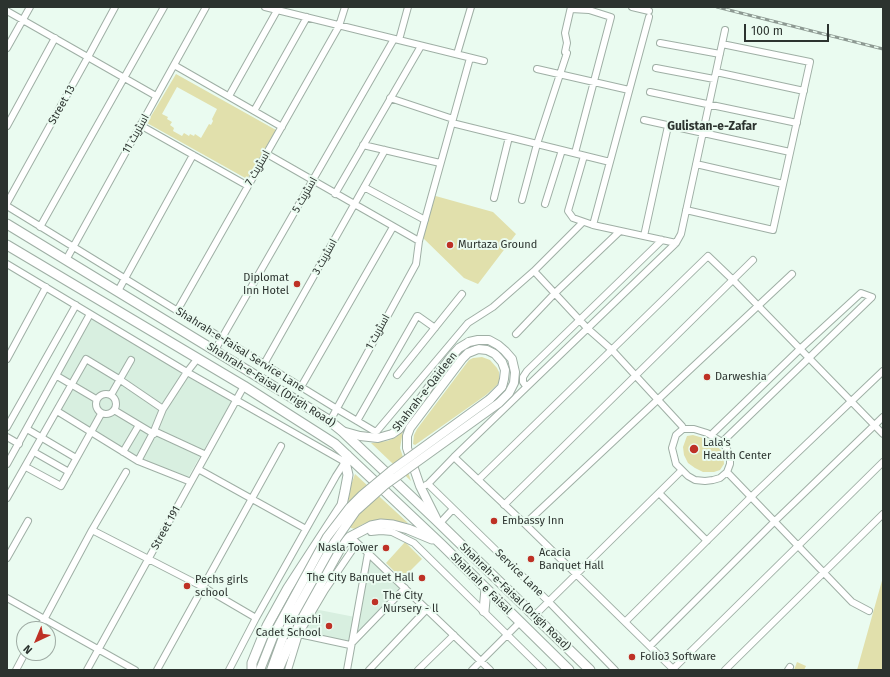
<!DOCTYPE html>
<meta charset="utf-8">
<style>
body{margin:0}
#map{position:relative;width:890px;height:677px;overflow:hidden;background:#eafbf0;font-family:"Fira Sans",sans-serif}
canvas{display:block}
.frame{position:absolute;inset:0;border:8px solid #2c332f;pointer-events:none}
.north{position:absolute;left:16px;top:621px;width:40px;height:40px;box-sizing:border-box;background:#eafbf0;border:1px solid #9eaba3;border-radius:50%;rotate:224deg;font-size:11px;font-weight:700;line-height:16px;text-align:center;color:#2c332f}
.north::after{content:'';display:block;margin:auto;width:14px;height:18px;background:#be3125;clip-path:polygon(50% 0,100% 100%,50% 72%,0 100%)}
.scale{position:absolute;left:744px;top:24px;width:85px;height:18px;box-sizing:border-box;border:2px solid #2c332f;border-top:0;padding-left:5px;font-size:12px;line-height:14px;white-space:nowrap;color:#2c332f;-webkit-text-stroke:3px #eafbf0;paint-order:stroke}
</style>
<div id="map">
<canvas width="890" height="677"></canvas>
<div class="frame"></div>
<div class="north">N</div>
<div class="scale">100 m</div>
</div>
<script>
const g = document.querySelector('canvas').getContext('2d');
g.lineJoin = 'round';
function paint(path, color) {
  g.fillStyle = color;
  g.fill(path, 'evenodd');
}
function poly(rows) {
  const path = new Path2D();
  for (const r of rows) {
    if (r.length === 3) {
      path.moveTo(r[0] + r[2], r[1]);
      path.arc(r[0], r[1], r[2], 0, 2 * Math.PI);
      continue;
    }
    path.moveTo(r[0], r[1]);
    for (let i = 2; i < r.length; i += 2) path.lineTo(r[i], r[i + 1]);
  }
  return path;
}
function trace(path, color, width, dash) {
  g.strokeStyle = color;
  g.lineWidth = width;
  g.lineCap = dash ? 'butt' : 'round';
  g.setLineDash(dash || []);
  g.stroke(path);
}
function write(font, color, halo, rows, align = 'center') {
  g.font = font + ' "Fira Sans",Cairo,sans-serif';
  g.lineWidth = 4;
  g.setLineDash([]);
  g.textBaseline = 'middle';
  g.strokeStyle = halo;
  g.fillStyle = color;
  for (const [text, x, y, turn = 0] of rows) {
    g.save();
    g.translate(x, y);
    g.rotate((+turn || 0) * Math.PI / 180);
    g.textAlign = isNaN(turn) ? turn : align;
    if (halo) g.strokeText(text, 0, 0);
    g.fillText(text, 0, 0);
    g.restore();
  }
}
paint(poly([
 [88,312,184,375,232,401,187,479,136,459,55,409,69,383,55,374],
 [368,553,405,588,350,645,299,634,314,609,355,617]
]), '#d8efe0');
paint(poly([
 [176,74,276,130,247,179,147,123],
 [177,87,217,109,212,119,213,121,211,125,209,124,201,138,195,134,194,136,190,134,189,136,184,133,182,136,173,131,174,128,170,125,172,122,167,119,168,117,162,114],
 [432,195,493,212,516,234,478,284,464,278,420,235],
 [482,357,490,360,497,368,499,372,499,383,486,395,415,445,413,444,414,435,417,429,469,360,473,358],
 [403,431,400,448,411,481,371,443,387,441,395,438],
 [693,435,710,440,723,452,724,464,720,470,714,472,703,472,695,468,688,463,684,455,683,447,687,436],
 [355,474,408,523,383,520,363,524,355,529,351,528,346,519,350,488],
 [405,542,422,559,402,579,386,563],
 [883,577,883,670,857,670],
 [797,662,806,666,804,670,794,670]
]), '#e1e0ac');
const minor = poly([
 [265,7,484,61],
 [632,7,649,11],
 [571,9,589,10,611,17,575,153],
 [7,11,156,96],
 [399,40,408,7],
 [660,43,720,54],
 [7,48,30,7],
 [457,54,471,7],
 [174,65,282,127],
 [656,68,714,79],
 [537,69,629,90],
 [716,72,804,91],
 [650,92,797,123],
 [229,96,279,7],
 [390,98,453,119],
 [254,111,307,17],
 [644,120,790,152],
 [452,123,610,162],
 [140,125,248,186],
 [7,126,55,38],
 [363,145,440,163],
 [267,154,419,241],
 [584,156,568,211,573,218,593,225,676,243],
 [696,164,783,184],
 [364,187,425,220],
 [335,194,421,46],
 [494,198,509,137],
 [522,200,537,144,567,53,565,52,567,43,565,33,571,7],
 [7,203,88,57,115,7],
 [545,204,562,150],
 [7,206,337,409,374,431,377,431,468,323,493,307,534,271,583,222],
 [686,210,773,230,810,62,722,44],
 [593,225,649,17],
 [40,227,164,7],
 [644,236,668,126],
 [66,260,206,7],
 [7,264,187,372,345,462,336,476,256,618,229,670],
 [534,271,587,328,612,350,635,375,682,426,683,429],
 [118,291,193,155],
 [177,311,339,26,345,7],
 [516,334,555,293,620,231],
 [215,350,394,39],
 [198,358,187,372,163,409,154,431,206,455],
 [7,359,46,287],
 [264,364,385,150],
 [397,375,462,294],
 [57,376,96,399],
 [526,386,523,382,523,377,527,371,662,240],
 [301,387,393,227],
 [106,404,10],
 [111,395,131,360],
 [114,410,154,434],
 [57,411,138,461,191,482],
 [330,421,416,264,419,241,470,58],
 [357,421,417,316,418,316,435,328],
 [7,427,76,305],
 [27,429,76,458],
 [683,429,694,429,707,433,722,442,727,449,730,457,730,464,727,472,720,478,713,480,705,481,695,480,688,476,676,464,672,448,676,435,683,429],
 [711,435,800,349,861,293,872,297,722,442],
 [7,437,19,444],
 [34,452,69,472],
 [123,452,139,425],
 [454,457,676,243,681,234,725,30],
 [138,461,154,431],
 [7,464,90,314],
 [26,467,61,486,101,414],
 [198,469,306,529],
 [727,472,852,602,869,611],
 [478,480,708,256,733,280,883,434],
 [428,484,454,457,525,524,674,670],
 [426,485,428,484,549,602,615,670],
 [659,493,707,541],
 [7,498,86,359,119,379,163,409],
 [504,505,753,260],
 [440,523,453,509],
 [525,524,792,274],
 [92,530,203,587,256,618],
 [371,532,381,531,392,532,414,543,543,670],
 [368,553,490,670],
 [7,558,28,521],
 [7,598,135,670],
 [534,616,682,470],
 [625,622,751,497,883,371],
 [39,629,92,530,126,472],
 [299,634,350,645,405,588],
 [650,646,775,521,883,417],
 [673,669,883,462],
 [16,670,25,653],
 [87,670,244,386],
 [157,670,281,446],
 [288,670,299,634,325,590,357,543],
 [347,670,368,553,355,541],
 [369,670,427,609],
 [418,670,454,635],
 [472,670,520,622],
 [725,670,883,514],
 [788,670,790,667]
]);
const major = poly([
 [342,431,360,436,378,438,392,434,399,429,450,358,459,348,469,342],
 [436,518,420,486,407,448,407,436,410,428,462,359,468,353,478,349,487,350,495,354,502,362,505,370,504,379,502,387,490,399],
 [260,670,275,632],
 [271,670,283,637]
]);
const highway = poly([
 [7,224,327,419,342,431,436,520,590,670],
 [7,245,244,386,335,444,442,545,569,670],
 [484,611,486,589],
 [252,670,252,663,267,626,288,588,342,505,345,491,348,475,345,462,347,455],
 [278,670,298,624,342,545,350,537,371,526,381,524,393,525,408,529,432,539]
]);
trace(minor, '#9fafa5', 8);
trace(major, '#9fafa5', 10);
trace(highway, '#9fafa5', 11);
trace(minor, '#fff', 6);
trace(major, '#fff', 8);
trace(highway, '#fff', 9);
const rail = poly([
 [717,7,883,49]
]);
trace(rail, '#8d9992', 3);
trace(rail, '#eafbf0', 1.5, [4.5]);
const majorBridge = poly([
 [275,632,327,537,350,507,362,495,392,470,490,399],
 [283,637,294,614,333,544,356,511,385,485,499,403,509,393,514,383,515,372,512,359,505,351,498,345,489,340,478,340,469,342]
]);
trace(majorBridge, '#9fafa5', 10, []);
trace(majorBridge, '#fff', 8);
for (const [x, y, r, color] of [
 [450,245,4,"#be3125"],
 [297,284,4,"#be3125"],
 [707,377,4,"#be3125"],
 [694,449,5,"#be3125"],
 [494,521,4,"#be3125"],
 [386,548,4,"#be3125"],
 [531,559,4,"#be3125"],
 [422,578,4,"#be3125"],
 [187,586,4,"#be3125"],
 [375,602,4,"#be3125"],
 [329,626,4,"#be3125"],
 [632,657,4,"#be3125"]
]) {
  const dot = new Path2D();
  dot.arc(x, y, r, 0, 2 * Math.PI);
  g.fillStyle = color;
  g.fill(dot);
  trace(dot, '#eafbf0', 1.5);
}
write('11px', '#2c332f', '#eafbf0', [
 ["Street 13",62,105,-61],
 ["اسٹریٹ 11",136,134,-61],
 ["اسٹریٹ 7",258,168,-60],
 ["اسٹریٹ 5",305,195,-60],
 ["اسٹریٹ 3",325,257,-61],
 ["اسٹریٹ 1",378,332,-61],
 ["Shahrah-e-Faisal Service Lane",240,350,32],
 ["Shahrah-e-Faisal (Drigh Road)",271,385,32],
 ["Shahrah-e-Qaideen",425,392,-52],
 ["Street 191",166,528,-61],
 ["Service Lane",519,573,44],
 ["Shahrah e Faisal",481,584,45],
 ["Shahrah-e-Faisal (Drigh Road)",515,597,44]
]);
write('11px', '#2c332f', '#eafbf0', [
 ["Murtaza Ground",458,245],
 ["Diplomat",289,278,"right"],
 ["Inn Hotel",289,291,"right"],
 ["Darweshia",715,377],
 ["Lala's",703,443],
 ["Health Center",703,456],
 ["Embassy Inn",502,521],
 ["Nasla Tower",378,548,"right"],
 ["Acacia",539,553],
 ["Banquet Hall",539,566],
 ["The City Banquet Hall",414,578,"right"],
 ["Pechs girls",195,580],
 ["school",195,593],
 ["The City",383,596],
 ["Nursery - ll",383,609],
 ["Karachi",321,620,"right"],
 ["Cadet School",321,633,"right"],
 ["Folio3 Software",640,657]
], 'left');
write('bold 12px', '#2c332f', '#eafbf0', [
 ["Gulistan-e-Zafar",712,127]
]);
</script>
